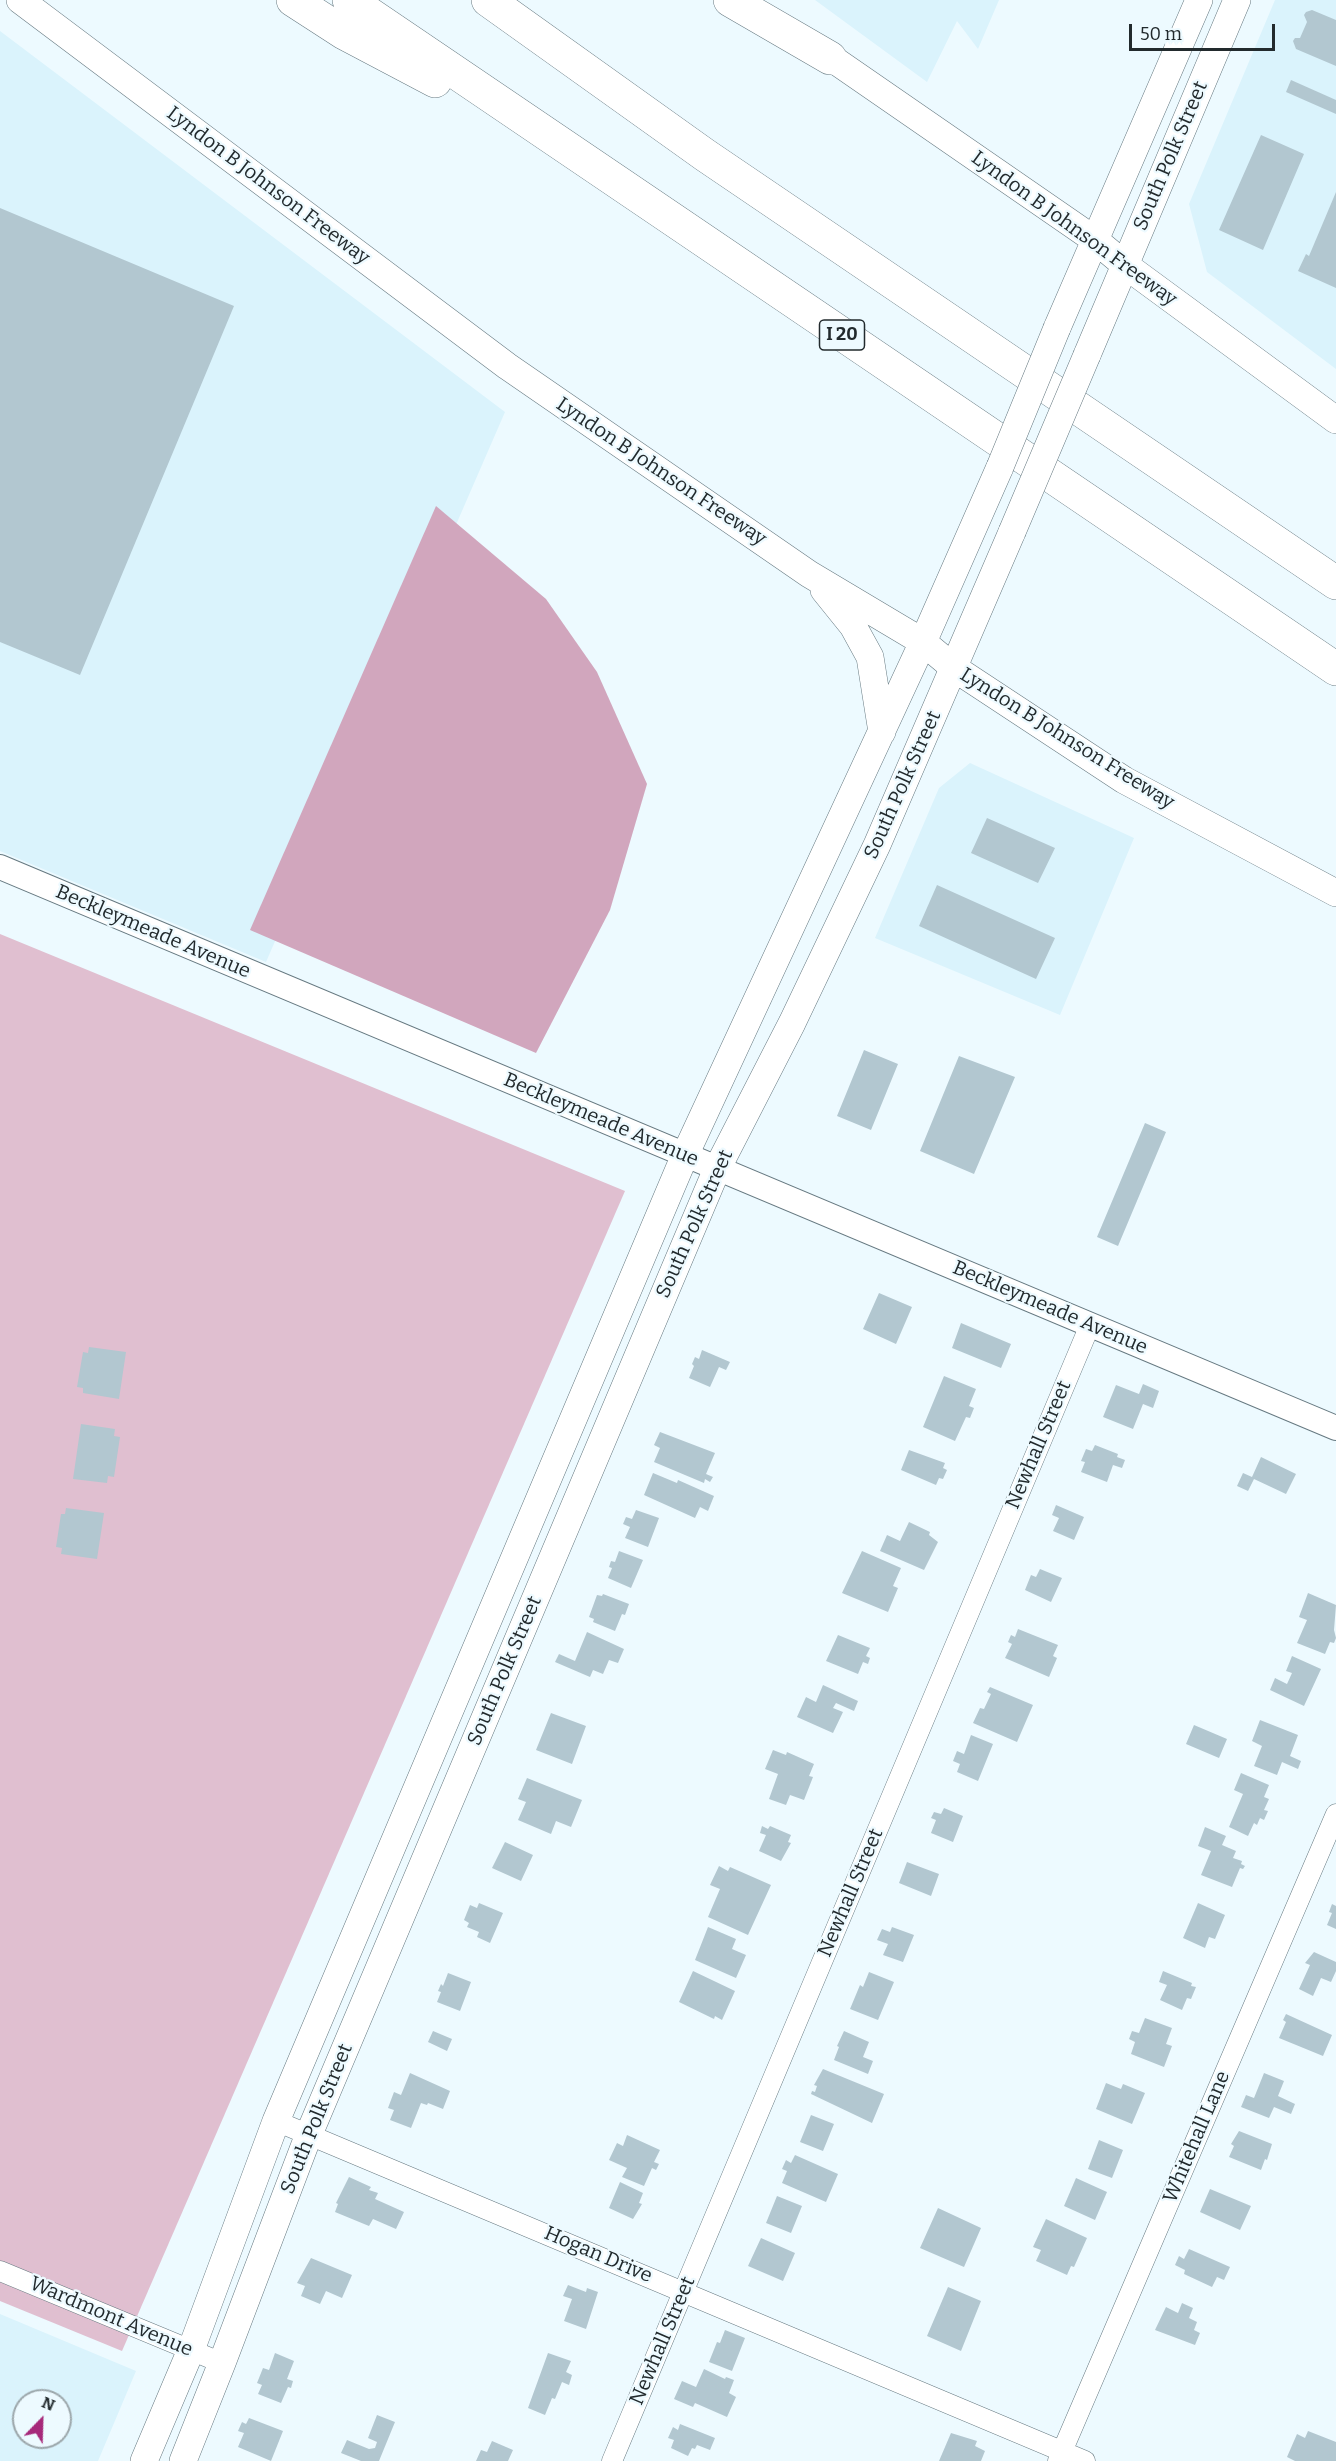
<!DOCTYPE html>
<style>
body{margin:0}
#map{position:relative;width:1336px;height:2461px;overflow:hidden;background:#edfaff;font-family:Bitter,serif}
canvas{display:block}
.north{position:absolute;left:12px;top:2389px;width:60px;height:60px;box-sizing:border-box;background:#edfaff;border:2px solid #9ca7ab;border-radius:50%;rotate:23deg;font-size:16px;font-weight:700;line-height:24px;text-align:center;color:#222a2d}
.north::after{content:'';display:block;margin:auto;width:21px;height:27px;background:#a6297a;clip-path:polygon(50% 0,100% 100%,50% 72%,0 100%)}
.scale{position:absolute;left:1129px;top:24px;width:146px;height:27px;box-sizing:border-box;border:3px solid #222a2d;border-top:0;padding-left:8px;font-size:18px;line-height:21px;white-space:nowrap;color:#222a2d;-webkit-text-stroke:4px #edfaff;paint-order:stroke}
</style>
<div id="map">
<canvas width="1336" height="2461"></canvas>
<div class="north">N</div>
<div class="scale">50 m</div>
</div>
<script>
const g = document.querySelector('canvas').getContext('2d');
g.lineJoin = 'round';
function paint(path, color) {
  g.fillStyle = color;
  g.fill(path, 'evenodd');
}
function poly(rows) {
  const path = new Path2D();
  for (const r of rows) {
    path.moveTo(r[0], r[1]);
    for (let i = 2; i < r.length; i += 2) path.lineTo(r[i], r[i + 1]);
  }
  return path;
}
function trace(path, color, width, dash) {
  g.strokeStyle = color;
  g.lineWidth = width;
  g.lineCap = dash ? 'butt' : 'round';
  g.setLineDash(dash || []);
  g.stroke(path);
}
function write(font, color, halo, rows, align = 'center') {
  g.font = font + ' Bitter,serif';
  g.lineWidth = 4.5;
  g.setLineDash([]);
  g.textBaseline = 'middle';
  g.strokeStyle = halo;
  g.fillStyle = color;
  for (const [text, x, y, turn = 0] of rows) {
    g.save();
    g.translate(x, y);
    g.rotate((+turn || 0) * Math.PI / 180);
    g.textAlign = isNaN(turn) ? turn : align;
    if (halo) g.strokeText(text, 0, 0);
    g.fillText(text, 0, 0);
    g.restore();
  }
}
paint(poly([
 [815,0,999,0,978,49,957,21,927,82],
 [1275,0,1336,0,1336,369,1207,272,1189,204],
 [0,31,505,412,266,962,0,851],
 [970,763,1134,838,1060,1015,875,938,939,788],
 [0,2314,136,2371,98,2461,0,2461],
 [24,2401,60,2401,60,2437,24,2437]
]), '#daf3fc');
paint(poly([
 [0,934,625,1191,122,2351,0,2301]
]), '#e0bfd0');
paint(poly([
 [436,506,546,599,597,672,647,784,610,910,536,1053,250,930]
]), '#d1a6bd');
paint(poly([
 [1312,10,1336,20,1336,66,1296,49,1293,41,1295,38,1300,38,1307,22,1304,15,1306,12],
 [1291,80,1336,100,1336,114,1286,92],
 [1261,135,1304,154,1263,250,1219,230],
 [1336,192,1336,288,1298,271,1306,254,1309,256],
 [0,208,234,306,80,675,0,642],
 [987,818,1055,848,1038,883,971,853],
 [937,885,1055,938,1036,979,919,926],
 [864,1050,898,1064,871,1130,837,1116],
 [959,1056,1015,1077,974,1174,920,1151],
 [1145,1123,1166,1132,1118,1246,1097,1237],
 [879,1293,912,1307,896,1344,863,1329],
 [961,1323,1011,1344,1001,1368,952,1348],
 [89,1347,126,1352,119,1399,83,1393,83,1388,77,1387,83,1352,88,1353],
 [702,1350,730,1362,726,1370,719,1367,710,1387,689,1378,694,1366,692,1364,695,1357,699,1359],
 [944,1376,976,1389,969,1406,974,1408,970,1418,966,1417,955,1441,923,1427],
 [1143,1384,1159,1391,1153,1408,1143,1404,1133,1429,1103,1417,1116,1385,1139,1394],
 [81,1424,115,1429,114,1436,120,1437,114,1477,108,1476,107,1483,73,1479],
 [660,1432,715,1453,706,1474,713,1477,710,1482,705,1479,704,1483,654,1462,660,1448,654,1445],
 [1095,1445,1118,1454,1117,1457,1125,1460,1122,1468,1113,1465,1107,1482,1081,1472,1085,1462,1081,1461,1086,1449,1092,1451],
 [909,1450,945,1463,943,1468,947,1470,943,1479,939,1478,936,1485,901,1470],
 [1261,1457,1296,1474,1286,1494,1254,1479,1248,1491,1237,1486,1243,1473,1252,1477],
 [653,1473,677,1483,678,1480,714,1496,708,1511,700,1507,695,1518,644,1495],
 [1056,1505,1084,1517,1074,1540,1053,1531,1059,1518,1052,1515],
 [66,1508,104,1513,97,1559,61,1554,62,1548,56,1547,61,1514,65,1514],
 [636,1510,659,1518,648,1547,625,1538,630,1527,623,1524,626,1517,632,1519],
 [909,1522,930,1532,929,1535,938,1542,924,1570,880,1551,887,1535,900,1541],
 [619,1551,643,1560,631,1588,608,1578,612,1568,609,1567,611,1561,615,1562],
 [862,1551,901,1568,893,1586,898,1588,888,1612,842,1593],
 [1040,1569,1062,1578,1051,1602,1025,1590,1031,1575,1036,1577],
 [1308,1593,1336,1605,1334,1630,1336,1638,1334,1643,1330,1642,1325,1654,1297,1643,1307,1620,1299,1617],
 [603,1594,629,1604,625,1615,622,1614,615,1631,593,1622,594,1619,589,1617,597,1595,602,1596],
 [1018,1629,1058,1645,1053,1656,1057,1658,1049,1677,1005,1658,1012,1644,1008,1642,1011,1635,1015,1637],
 [587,1632,624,1649,618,1663,609,1660,603,1674,593,1670,590,1677,555,1662,559,1654,575,1661],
 [838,1635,870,1648,866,1656,870,1658,868,1664,863,1662,858,1674,826,1661],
 [1292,1656,1321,1669,1304,1706,1270,1690,1275,1678,1287,1684,1292,1673,1286,1671],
 [823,1685,858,1701,854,1711,836,1703,833,1708,843,1712,833,1733,797,1717,806,1697,816,1702],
 [990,1687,1033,1705,1017,1742,973,1723,980,1708,984,1709,991,1694,987,1692],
 [551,1713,586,1726,572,1764,536,1750],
 [1260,1720,1298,1735,1290,1756,1301,1761,1298,1769,1282,1762,1277,1775,1254,1766,1262,1746,1252,1741],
 [1194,1725,1227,1739,1219,1758,1186,1744],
 [971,1735,993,1744,978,1781,957,1772,960,1764,953,1761,957,1751,964,1754],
 [773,1750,786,1755,787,1752,814,1764,809,1776,813,1777,804,1800,790,1795,786,1805,769,1799,778,1774,765,1769],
 [1241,1773,1269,1785,1264,1797,1269,1799,1264,1810,1268,1811,1264,1820,1260,1818,1257,1825,1254,1823,1248,1836,1229,1827,1243,1794,1234,1790],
 [527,1778,582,1800,571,1827,556,1821,551,1834,518,1820,526,1802,518,1799],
 [944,1808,963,1816,953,1842,931,1833,936,1820,931,1818,934,1812,941,1814],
 [762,1826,768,1829,770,1826,791,1835,788,1842,791,1843,781,1861,759,1851,766,1835,760,1833],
 [1205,1827,1226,1836,1222,1845,1236,1851,1233,1858,1242,1861,1241,1864,1245,1866,1243,1869,1240,1868,1232,1887,1201,1875,1211,1851,1198,1846],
 [505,1842,533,1855,521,1881,492,1868],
 [907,1862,939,1874,931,1896,899,1883],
 [719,1866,728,1871,730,1867,771,1885,748,1935,708,1917,720,1889,710,1885],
 [479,1903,503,1913,490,1943,477,1937,479,1932,467,1927,469,1923,464,1920,470,1905,477,1908],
 [1198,1903,1225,1915,1215,1939,1209,1937,1205,1948,1183,1938],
 [1332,1904,1336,1906,1336,1929,1327,1925,1332,1913,1329,1912],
 [708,1927,736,1939,732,1949,746,1955,736,1978,695,1960],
 [892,1927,914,1935,903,1962,883,1955,888,1944,877,1940,882,1929,890,1932],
 [1314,1952,1336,1962,1336,1971,1331,1982,1321,1978,1313,1996,1299,1989,1310,1965,1305,1963],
 [693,1971,735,1991,722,2020,715,2016,714,2019,679,2002],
 [1163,1971,1192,1983,1191,1986,1196,1987,1191,1999,1187,1998,1182,2010,1160,2000,1167,1985,1159,1982],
 [869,1972,894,1982,878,2020,850,2009,860,1985,863,1987],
 [448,1973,471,1982,460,2011,437,2002,441,1992,438,1991,441,1984,443,1986],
 [1286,2014,1332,2035,1323,2056,1279,2038,1286,2022,1283,2020],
 [1145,2018,1172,2028,1166,2044,1172,2046,1164,2067,1131,2054,1135,2042,1129,2039,1132,2031,1139,2033],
 [433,2031,452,2039,447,2051,428,2042],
 [844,2031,869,2042,863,2057,873,2061,868,2074,834,2060,839,2047,837,2046],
 [823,2069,884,2094,872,2123,811,2094,812,2091,815,2092,817,2086,814,2085],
 [410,2073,450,2091,443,2109,428,2103,427,2105,421,2103,411,2128,390,2120,394,2110,388,2108,394,2092,401,2095],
 [1264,2073,1284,2081,1278,2096,1295,2104,1291,2114,1274,2107,1269,2118,1241,2107,1246,2095,1254,2098],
 [1106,2083,1121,2089,1123,2084,1145,2093,1132,2124,1096,2109],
 [811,2115,834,2124,823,2151,800,2142],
 [1239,2131,1272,2144,1267,2160,1265,2159,1261,2170,1229,2157,1234,2146,1231,2144],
 [627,2135,660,2150,654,2162,659,2164,656,2170,652,2168,644,2186,622,2177,627,2168,609,2160,617,2143,623,2146],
 [1099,2140,1123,2150,1112,2178,1088,2169],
 [795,2155,838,2174,826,2202,782,2183,787,2171,782,2169,786,2160,791,2163],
 [349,2177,371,2187,369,2190,378,2193,375,2199,404,2212,396,2229,373,2219,369,2226,335,2212,338,2204,336,2203],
 [1076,2178,1107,2192,1095,2220,1064,2206],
 [620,2182,643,2193,639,2203,642,2204,633,2219,609,2208],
 [1210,2189,1251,2206,1240,2230,1200,2212],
 [777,2196,802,2206,791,2233,766,2223],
 [938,2208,981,2228,964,2267,920,2248],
 [1046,2219,1087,2238,1074,2267,1071,2266,1067,2275,1036,2261,1041,2250,1033,2247],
 [761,2238,795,2253,783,2281,748,2266],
 [1189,2249,1230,2267,1224,2280,1217,2277,1212,2287,1184,2274,1185,2270,1175,2265,1179,2256,1184,2259],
 [311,2258,352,2275,342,2298,326,2291,320,2304,301,2296,305,2286,297,2283],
 [568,2285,586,2292,587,2288,598,2292,586,2329,564,2321,572,2299,563,2296],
 [948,2287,981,2301,961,2351,927,2336],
 [1182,2303,1193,2308,1189,2318,1197,2322,1194,2330,1200,2333,1195,2345,1155,2330,1166,2307,1178,2313],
 [725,2330,745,2338,732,2371,709,2362,717,2342,720,2343],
 [275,2353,294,2361,287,2379,293,2381,291,2388,288,2387,281,2403,258,2394,262,2385,257,2383,263,2368,269,2370],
 [548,2353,571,2361,566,2372,572,2375,569,2385,562,2382,555,2399,552,2398,545,2415,528,2408],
 [704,2369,725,2379,726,2377,734,2380,729,2393,736,2397,727,2417,695,2403,693,2407,674,2399,682,2381,696,2387],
 [377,2415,395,2422,379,2461,361,2461,341,2453,347,2440,369,2449,375,2448,377,2442,368,2438],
 [249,2418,283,2431,271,2461,238,2447,244,2433,238,2431,242,2422,246,2424],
 [680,2424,715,2438,710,2450,697,2445,695,2449,692,2448,688,2456,671,2448,674,2440,668,2438,673,2427,678,2430],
 [1308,2431,1336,2442,1336,2461,1295,2461,1287,2457,1297,2434,1305,2438],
 [951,2433,977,2441,975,2446,985,2451,981,2461,939,2461],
 [492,2441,513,2450,508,2461,476,2461,481,2450,487,2452]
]), '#b2c7d0');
const minor = poly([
 [276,2121,1085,2461],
 [0,2271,222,2363],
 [612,2461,1090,1325],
 [1058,2461,1336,1814]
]);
const tertiary = poly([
 [0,867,1336,1428]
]);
const secondary = poly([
 [20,0,507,366,809,574,923,642,954,668,1124,780,1336,893],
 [814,46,1095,240,1125,265,1336,420],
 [1057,328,1199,0],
 [1087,355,1237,0],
 [824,590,853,626,870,657,882,732],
 [144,2461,191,2350,276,2121,685,1155,923,642,1000,467],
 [183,2461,222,2363,309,2134,717,1169,792,1023,877,845,1012,532]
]);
const motorway = poly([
 [293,0,344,33,435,81],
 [349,0,1336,669],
 [488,0,705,155,1336,583],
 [730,0,830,58]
]);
trace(minor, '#667981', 21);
trace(tertiary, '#667981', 26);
trace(secondary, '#667981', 28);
trace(motorway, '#667981', 34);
trace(minor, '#fff', 20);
trace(tertiary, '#fff', 24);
trace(secondary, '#fff', 27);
trace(motorway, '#fff', 33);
const secondaryBridge = poly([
 [1000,467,1057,328],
 [1012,532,1087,355]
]);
trace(secondaryBridge, '#667981', 28, []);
trace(secondaryBridge, '#fff', 27);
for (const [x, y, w] of [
 [842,335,45]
]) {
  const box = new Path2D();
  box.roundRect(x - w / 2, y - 15, w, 30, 4.5);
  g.fillStyle = '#edfaff';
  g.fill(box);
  trace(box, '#222a2d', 1.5);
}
write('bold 18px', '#222a2d', null, [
 ["I 20",842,335]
]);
write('20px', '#222a2d', '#edfaff', [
 ["South Polk Street",1171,156,-67],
 ["Lyndon B Johnson Freeway",268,186,37],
 ["Lyndon B Johnson Freeway",1074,229,36],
 ["Lyndon B Johnson Freeway",661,472,34],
 ["Lyndon B Johnson Freeway",1067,739,32],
 ["South Polk Street",903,785,-66],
 ["Beckleymeade Avenue",153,932,23],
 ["Beckleymeade Avenue",601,1120,23],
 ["South Polk Street",695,1224,-66],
 ["Beckleymeade Avenue",1050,1308,23],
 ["Newhall Street",1039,1445,-67],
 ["South Polk Street",505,1671,-67],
 ["Newhall Street",851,1893,-67],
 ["South Polk Street",317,2119,-68],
 ["Whitehall Lane",1197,2137,-67],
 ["Hogan Drive",598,2255,23],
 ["Wardmont Avenue",111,2317,23],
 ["Newhall Street",663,2341,-67]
]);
</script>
